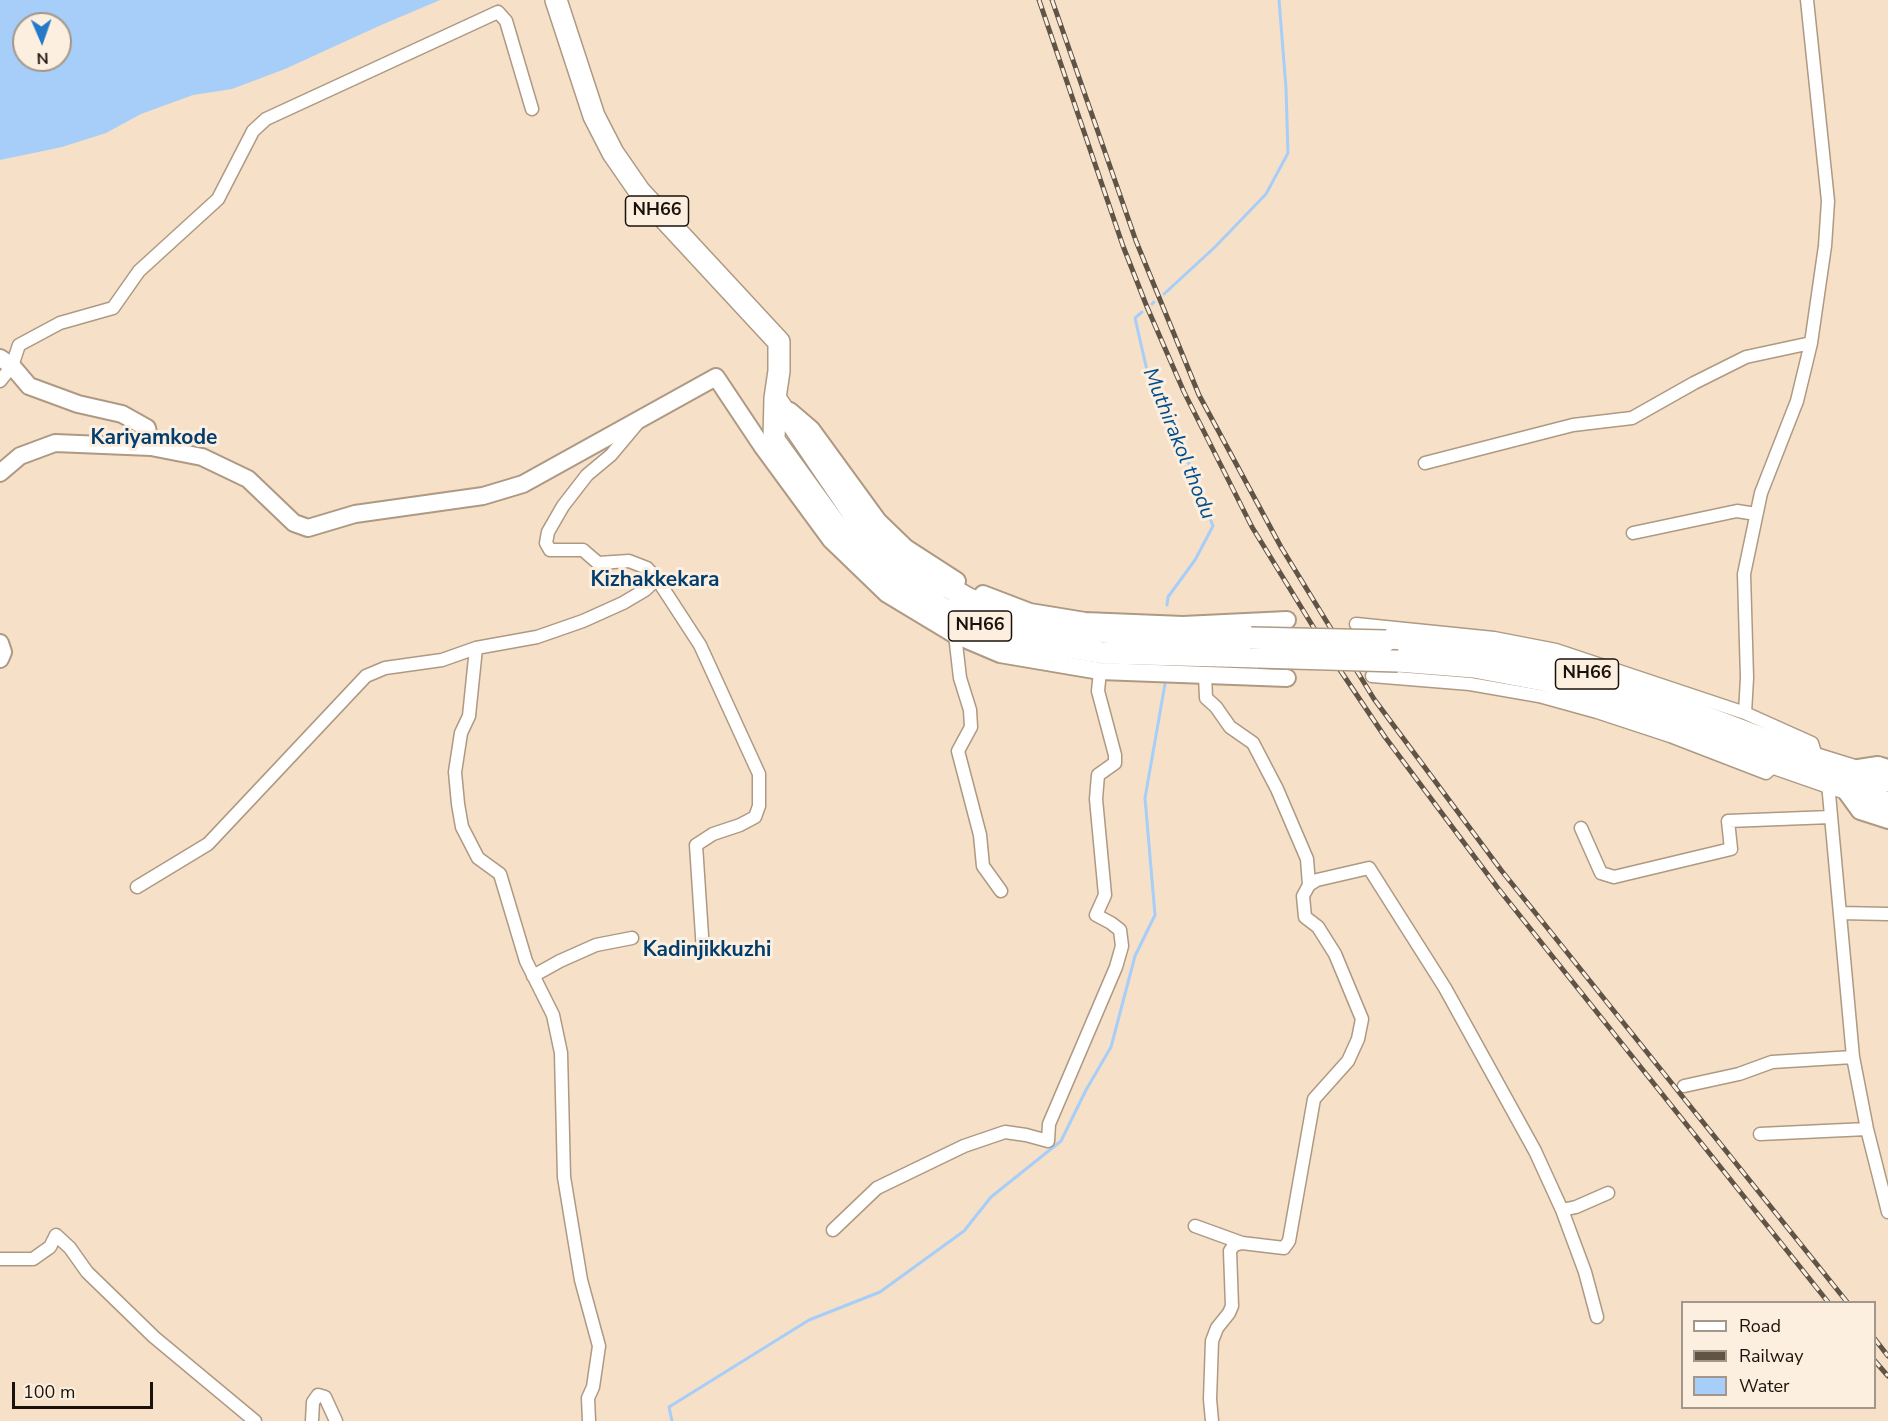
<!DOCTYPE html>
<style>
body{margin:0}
#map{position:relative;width:1888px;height:1421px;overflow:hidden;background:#f6e0c8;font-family:"Nunito Sans",sans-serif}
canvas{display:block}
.legend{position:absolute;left:1681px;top:1301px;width:195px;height:108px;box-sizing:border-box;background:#fcefe0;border:2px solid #a2978a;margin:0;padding:8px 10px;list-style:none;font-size:18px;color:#1a120a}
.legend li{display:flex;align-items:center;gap:12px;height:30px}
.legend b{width:30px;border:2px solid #a2978a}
.north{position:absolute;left:12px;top:12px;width:60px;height:60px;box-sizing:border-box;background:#fcefe0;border:2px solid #a2978a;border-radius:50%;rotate:178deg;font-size:16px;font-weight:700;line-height:24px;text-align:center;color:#1a120a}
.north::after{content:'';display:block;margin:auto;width:21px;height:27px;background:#247ac8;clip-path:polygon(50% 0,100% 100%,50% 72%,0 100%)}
.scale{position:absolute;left:12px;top:1382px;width:141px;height:27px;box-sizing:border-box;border:3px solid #1a120a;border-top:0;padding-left:8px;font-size:18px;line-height:21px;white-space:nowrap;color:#1a120a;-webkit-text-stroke:4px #fcefe0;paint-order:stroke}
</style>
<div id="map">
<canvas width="1888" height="1421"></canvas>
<ul class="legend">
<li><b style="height:8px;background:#fff"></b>Road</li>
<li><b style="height:8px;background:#605447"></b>Railway</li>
<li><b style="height:16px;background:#a6cef8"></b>Water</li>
</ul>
<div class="north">N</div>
<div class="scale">100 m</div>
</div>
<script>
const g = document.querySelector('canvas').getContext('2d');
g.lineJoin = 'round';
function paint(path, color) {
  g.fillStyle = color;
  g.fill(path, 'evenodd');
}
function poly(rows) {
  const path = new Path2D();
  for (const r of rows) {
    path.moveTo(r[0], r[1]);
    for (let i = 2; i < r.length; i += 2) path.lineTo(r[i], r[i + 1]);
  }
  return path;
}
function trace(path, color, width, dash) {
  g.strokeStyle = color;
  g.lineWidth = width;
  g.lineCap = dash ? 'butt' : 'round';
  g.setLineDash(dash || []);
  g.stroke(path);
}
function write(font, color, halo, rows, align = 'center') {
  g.font = font + ' "Nunito Sans",sans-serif';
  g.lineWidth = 6;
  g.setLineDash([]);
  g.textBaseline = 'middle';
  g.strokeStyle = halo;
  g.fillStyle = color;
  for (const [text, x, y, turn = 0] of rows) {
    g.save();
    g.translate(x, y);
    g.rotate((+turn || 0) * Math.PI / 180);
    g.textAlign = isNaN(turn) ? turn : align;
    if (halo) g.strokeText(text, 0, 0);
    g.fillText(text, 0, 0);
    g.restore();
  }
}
paint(poly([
 [0,0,440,0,379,26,285,69,232,89,193,95,141,114,106,133,62,147,0,160],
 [24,24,60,24,60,60,24,60]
]), '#a6cef8');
trace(poly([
 [1164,294,1215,247,1266,194,1288,153,1286,88,1279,0],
 [1152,304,1154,302],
 [1142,312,1135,318,1151,388,1188,461,1213,526,1195,560,1168,597,1167,605],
 [672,1421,669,1407,809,1320,880,1292,964,1231,991,1197,1061,1141,1086,1090,1111,1047,1135,956,1155,915,1145,798,1165,684]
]), '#a6cef8', 3);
const street = poly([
 [0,381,12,366,19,345,60,323,113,308,139,271,218,199,253,131,266,119,498,12,506,21,532,109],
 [1425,463,1573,425,1632,418,1694,383,1746,357,1811,343],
 [1633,533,1737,511,1756,514],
 [657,579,700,645,759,774,759,806,755,817,740,825,713,834,696,845,703,951],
 [1356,624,1494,638,1556,650,1745,713,1812,743,1817,759],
 [955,635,960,678,970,710,971,727,958,751,980,835,983,866,1001,891],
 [476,648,469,716,461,733,455,772,458,804,462,827,478,858,500,874,526,961,553,1015,561,1053,564,1177,581,1280,599,1346,593,1387,588,1398,589,1421],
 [1205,675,1206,698,1216,707,1230,727,1253,743,1277,789,1307,859,1309,885],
 [1372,676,1470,684,1539,696,1597,712,1670,736,1766,773,1776,764],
 [1745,713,1747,678,1744,574,1761,493,1797,401,1811,343,1825,246,1828,201,1807,0],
 [1828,783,1853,1057,1867,1129,1888,1212],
 [1581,828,1601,873,1614,877,1731,849,1728,821,1831,817],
 [137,887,208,844,366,676,385,668,442,660,476,648,537,637,583,621,623,603,645,590,657,579,647,568,629,561,598,563,583,550,550,550,546,543,548,532,563,506,587,475,611,455,637,424],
 [1840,913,1888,914],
 [533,976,560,961,596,945,632,938],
 [1684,1086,1739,1074,1772,1062,1853,1057],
 [1760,1134,1867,1129],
 [1562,1210,1585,1272,1597,1317],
 [1195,1226,1242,1243],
 [833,1230,877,1188,964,1146,1005,1132,1026,1135,1048,1141,1049,1124,1116,967,1122,946,1120,930,1111,923,1096,915,1105,895,1096,799,1098,775,1115,763,1115,755,1098,691,1100,671],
 [0,1259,33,1259,50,1247,56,1235,70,1248,87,1272,154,1337,255,1421],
 [312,1421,313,1402,318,1395,325,1397,336,1421],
 [1212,1421,1210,1399,1212,1341,1217,1328,1229,1313,1232,1306,1230,1251,1234,1245,1242,1243,1284,1248,1289,1241,1314,1099,1348,1061,1358,1039,1362,1019,1335,954,1318,927,1305,917,1303,896,1309,885,1317,880,1369,868,1445,988,1535,1151,1562,1210,1576,1207,1608,1193]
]);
const secondary = poly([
 [0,358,12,366,29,386,78,404,122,414,147,428,151,447],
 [790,411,811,429,878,521,906,548,957,581],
 [0,473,20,456,55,443,151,447,202,457,248,479,294,523,308,528,355,514,483,496,523,484,716,377,762,446,831,540,887,594,955,635,1000,654,1100,671,1287,678],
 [983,594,1030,612,1085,621,1183,625,1287,620],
 [0,643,3,652,0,659],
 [1852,769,1878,765,1888,768],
 [1844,789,1860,811,1888,820]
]);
const highway = poly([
 [556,0,594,116,613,153,640,192,779,342,779,371,775,398,774,440,837,527,887,574,942,608,1003,637,1104,653,1258,657],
 [775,398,853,513,899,559,969,599,1029,624,1118,633,1251,638],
 [1386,641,1471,648,1543,662,1608,680,1817,759,1888,781],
 [1398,661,1474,667,1543,680,1668,721,1776,764,1888,803]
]);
trace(street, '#ae9983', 15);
trace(secondary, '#ae9983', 20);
trace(highway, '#ae9983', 24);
trace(street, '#fff', 12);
trace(secondary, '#fff', 16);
trace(highway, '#fff', 21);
const rail = poly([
 [1039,0,1123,246,1147,307,1184,392,1252,527,1336,664,1385,737,1497,887,1828,1302],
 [1052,0,1136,241,1199,395,1281,547,1374,699,1501,870,1847,1302],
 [1874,1338,1888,1356],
 [1874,1360,1888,1376]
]);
trace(rail, '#605447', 5);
trace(rail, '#fcefe0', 3, [9]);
const highwayBridge = poly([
 [1251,638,1386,641],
 [1258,657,1398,661]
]);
trace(highwayBridge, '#ae9983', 24, []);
trace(highwayBridge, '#fff', 21);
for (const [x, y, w] of [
 [657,211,63],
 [980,626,63],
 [1587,674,63]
]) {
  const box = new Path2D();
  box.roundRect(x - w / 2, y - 15, w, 30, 4.5);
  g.fillStyle = '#fcefe0';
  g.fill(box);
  trace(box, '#1a120a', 1.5);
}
write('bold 18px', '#1a120a', null, [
 ["NH66",657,211],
 ["NH66",980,626],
 ["NH66",1587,674]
]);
write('bold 21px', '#023d6d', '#fcefe0', [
 ["Kariyamkode",154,439],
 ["Kizhakkekara",655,581],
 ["Kadinjikkuzhi",707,951]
]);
write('italic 21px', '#004e8c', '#fcefe0', [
 ["Muthirakol thodu",1178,444,68]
]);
</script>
